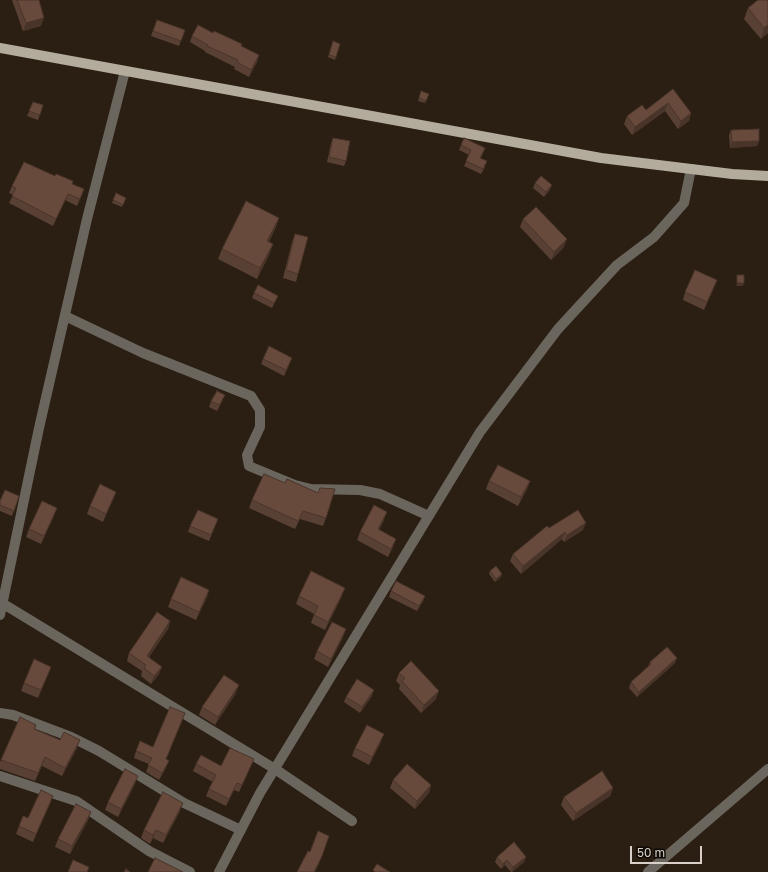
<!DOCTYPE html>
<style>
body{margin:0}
#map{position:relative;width:768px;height:872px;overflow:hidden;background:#2b1e12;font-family:"Golos Text",sans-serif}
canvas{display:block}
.scale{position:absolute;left:630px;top:846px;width:72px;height:18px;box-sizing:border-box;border:2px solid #d9d1c9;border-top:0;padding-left:5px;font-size:12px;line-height:14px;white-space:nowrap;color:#d9d1c9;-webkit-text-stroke:3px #0f0a05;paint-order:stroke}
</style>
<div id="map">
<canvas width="768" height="872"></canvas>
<div class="scale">50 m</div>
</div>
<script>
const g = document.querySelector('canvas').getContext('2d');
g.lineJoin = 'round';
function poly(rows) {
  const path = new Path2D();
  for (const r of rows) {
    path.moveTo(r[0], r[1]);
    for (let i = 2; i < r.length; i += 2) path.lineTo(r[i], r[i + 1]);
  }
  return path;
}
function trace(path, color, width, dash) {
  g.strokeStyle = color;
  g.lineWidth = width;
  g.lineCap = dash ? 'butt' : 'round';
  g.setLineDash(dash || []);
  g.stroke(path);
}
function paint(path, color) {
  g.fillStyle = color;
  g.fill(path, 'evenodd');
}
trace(poly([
 [65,316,143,353,251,396,260,410,260,427,247,455,249,466,295,485,311,489,360,490,380,494,429,516],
 [2,603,275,769,352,821],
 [0,615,39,428,87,219,125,71],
 [0,713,13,715,71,737,99,751,184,803,241,830],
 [0,776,76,801,149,851,190,872],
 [219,872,260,793,480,432,558,329,617,265,654,237,684,203,691,169],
 [648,872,768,769]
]), '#6a665e', 10);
trace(poly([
 [0,48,601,158,732,174,768,176]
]), '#b3ac9c', 10);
paint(poly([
 [12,0,39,0,41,26,23,31],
 [768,0,768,33,761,39,744,19,748,8],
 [157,20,185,30,179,46,151,36],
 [213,33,241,46,259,55,257,62,249,77,234,69,235,67,205,52,205,51,190,42,192,36],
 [333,41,340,44,335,60,328,57],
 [673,89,691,113,689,121,678,129,665,111,632,135,624,124,627,116,646,110],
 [421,91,429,94,425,103,418,101],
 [33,102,43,105,38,120,27,116],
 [731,130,759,141,757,146,730,148,729,135],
 [333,138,346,161,344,166,327,162,331,143],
 [461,145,485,148,481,158,485,167,481,174,464,166,469,155,459,150],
 [55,176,84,189,77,206,65,200,53,226,9,203,13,195,9,193,12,186],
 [535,183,550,190,544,197,533,188],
 [113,200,125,200,122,207,112,203],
 [279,218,275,229,269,242,273,244,269,255,257,279,218,259,222,249],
 [523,219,564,247,551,260,520,227],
 [295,234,298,274,296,282,283,278,292,242],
 [717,280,704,310,683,300,685,292],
 [254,293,278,296,272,308,252,298],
 [263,359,290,363,284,376,261,364],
 [223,400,217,411,209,407,211,401],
 [264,474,326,518,323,526,300,519,295,529,249,508,252,500],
 [489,481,530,481,527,489,518,506,486,489],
 [116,492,103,522,87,514,90,506],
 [19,496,12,516,0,511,0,501],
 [54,516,41,544,26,537,29,529],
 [218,519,209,541,188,532,190,526],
 [384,520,379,530,393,547,388,557,357,540,360,532],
 [549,528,583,530,564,542,562,539,521,574,510,561,513,554],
 [490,571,501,577,495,582,489,574],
 [209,590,196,620,168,607,171,599],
 [391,591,425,596,423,601,417,611,389,597],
 [299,596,342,596,325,630,311,623,314,614,296,604],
 [170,621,168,629,149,657,159,674,151,684,141,676,142,671,127,661,129,653],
 [343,637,328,667,314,659,317,651],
 [650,662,675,663,637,697,629,688,631,682,648,667],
 [51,667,38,698,21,691,24,683],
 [399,673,436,699,421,713,399,689,400,685,396,681],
 [236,693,215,725,199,715,202,707],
 [372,696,360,713,344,702,346,697],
 [185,713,166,759,166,768,159,780,146,772,149,764,134,758,136,751,153,747],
 [36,725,35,729,77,748,62,776,42,766,35,781,0,769,0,762,1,760],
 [381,742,369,765,352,756,355,748],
 [254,759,239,792,234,790,226,806,206,796,209,789,213,782,193,771,196,764,221,766],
 [393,780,431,785,429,793,415,809,390,788],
 [135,784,118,817,105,810,108,802],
 [613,788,610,796,573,821,561,805,564,797],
 [53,796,33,842,16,834,19,826],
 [180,811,163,843,153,838,150,844,141,838,144,830],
 [91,812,88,820,70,854,55,847,58,839],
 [497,857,526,857,524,862,512,872,511,872,505,865,501,869,495,862]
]), '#594034');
paint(poly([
 [44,18,41,26,23,31,26,23],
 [768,25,768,33,761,39,764,28],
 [259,55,257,62,249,77,251,70],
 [668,103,665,111,632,135,635,127],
 [691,113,689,121,678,129,681,121],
 [759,141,757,146,730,148,732,142],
 [552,185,550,190,544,197,546,192],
 [279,218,275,229,264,252,267,241],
 [567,239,564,247,551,260,554,252],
 [273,244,269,255,257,279,260,268],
 [717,280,714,288,704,310,707,302],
 [737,283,744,283,743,286,736,286],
 [292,358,290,363,284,376,286,370],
 [530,481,527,489,518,506,521,497],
 [116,492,113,500,103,522,106,514],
 [57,508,54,516,41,544,44,536],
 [387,512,384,520,375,537,378,529],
 [586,523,583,530,564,542,567,535],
 [565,532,562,539,521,574,523,566],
 [396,539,393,547,388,557,391,549],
 [502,574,501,577,495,582,496,579],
 [345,588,342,596,325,630,328,622],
 [209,590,207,598,196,620,199,612],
 [425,596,423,601,417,611,419,606],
 [170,621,168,629,145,663,147,656],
 [346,629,343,637,328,667,331,659],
 [677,658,675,663,637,697,639,692],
 [51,667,48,675,38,698,41,690],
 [162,667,159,674,151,684,154,676],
 [239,685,236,693,215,725,218,717],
 [374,690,372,696,360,713,362,707],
 [439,691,436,699,421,713,424,705],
 [384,734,381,742,369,765,372,757],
 [80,740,77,748,62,776,65,768],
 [169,761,166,768,159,780,162,773],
 [138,776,135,784,118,817,121,809],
 [431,785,429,793,415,809,417,801],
 [613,788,610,796,573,821,576,813],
 [53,796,50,804,33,842,36,834],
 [183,803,180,811,163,843,166,835],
 [91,812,88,820,70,854,72,846],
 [156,830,153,838,150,844,153,835],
 [322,856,319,864,315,872,314,872],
 [526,857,524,862,511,872,513,867],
 [507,860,505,865,501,869,503,864]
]), '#49342a');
const building = poly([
 [17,0,39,0,44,18,26,23,17,0],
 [758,0,768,0,768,25,764,28,748,8,758,0],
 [157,20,185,30,181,41,153,31,157,20],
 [198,25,213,33,214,31,242,44,241,46,259,55,251,70,237,62,238,60,207,46,208,45,192,36,198,25],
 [333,41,340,44,336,57,329,55,333,41],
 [673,89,691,113,681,121,668,103,635,127,627,116,642,105,646,110,673,89],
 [421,91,429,94,426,101,419,98,421,91],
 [33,102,43,105,40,115,29,111,33,102],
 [759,129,759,141,732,142,731,130,759,129],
 [333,138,350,141,346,161,329,157,333,138],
 [464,138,485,148,480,158,487,161,483,169,466,161,471,150,461,145,464,138],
 [24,162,55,176,56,174,73,181,72,184,84,189,80,199,68,194,56,219,12,196,16,188,12,186,24,162],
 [541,176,552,185,546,192,535,183,541,176],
 [116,193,126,198,123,205,113,200,116,193],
 [246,201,279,218,267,241,273,244,260,268,222,249,246,201],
 [536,207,567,239,554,252,523,219,536,207],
 [295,234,308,237,298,274,286,270,295,234],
 [695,270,717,280,707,302,685,292,695,270],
 [737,275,744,275,744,283,737,283,737,275],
 [258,285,278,296,274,303,254,293,258,285],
 [269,346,292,358,286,370,263,359,269,346],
 [217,391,225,395,219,405,211,401,217,391],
 [498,465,530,481,521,497,489,481,498,465],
 [264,474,285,483,287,479,318,493,320,488,335,489,326,518,303,511,298,521,252,500,264,474],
 [100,484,116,492,106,514,90,506,100,484],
 [5,490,19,496,14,511,0,505,0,501,5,490],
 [42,501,57,508,44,536,29,529,42,501],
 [374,505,387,512,378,529,396,539,391,549,360,532,374,505],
 [198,510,218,519,211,535,190,526,198,510],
 [578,510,586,523,567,535,565,532,523,566,513,554,547,526,549,528,578,510],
 [496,566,502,574,496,579,490,571,496,566],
 [311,571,345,588,328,622,314,615,318,606,299,596,311,571],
 [181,577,209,590,199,612,171,599,181,577],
 [396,581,425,596,419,606,391,591,396,581],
 [157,612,170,621,147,656,162,667,154,676,144,668,146,665,129,653,157,612],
 [332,622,346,629,331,659,317,651,332,622],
 [667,647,677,658,639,692,631,682,651,664,650,662,667,647],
 [34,659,51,667,41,690,24,683,34,659],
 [411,661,439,691,424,705,402,681,405,678,399,673,411,661],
 [224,675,239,685,218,717,202,707,224,675],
 [357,679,374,690,362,707,346,697,357,679],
 [170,707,185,713,166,759,169,761,162,773,148,765,152,758,136,751,140,741,153,747,170,707],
 [20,717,36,725,34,729,60,740,64,732,80,740,65,768,45,757,38,773,1,760,20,717],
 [367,725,384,734,372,757,355,748,367,725],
 [230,748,254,759,242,785,237,783,229,799,209,789,216,775,196,764,201,755,221,766,230,748],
 [407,764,431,785,417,801,393,780,407,764],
 [125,769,138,776,121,809,108,802,125,769],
 [602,771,613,788,576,813,564,797,602,771],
 [41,790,53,796,36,834,19,826,23,816,28,818,41,790],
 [163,792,183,803,166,835,156,830,153,835,144,830,163,792],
 [76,804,91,812,72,846,58,839,76,804],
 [318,831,329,836,322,856,314,872,297,872,308,851,310,852,318,831],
 [514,842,526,857,513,867,507,860,503,864,497,857,514,842],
 [155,858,183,872,148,872,155,858],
 [73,860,89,867,87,872,68,872,73,860],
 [377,864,390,872,375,872,373,870,377,864],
 [126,869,130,872,124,872,126,869]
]);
paint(building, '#684a3c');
trace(building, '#49342a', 1);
</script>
